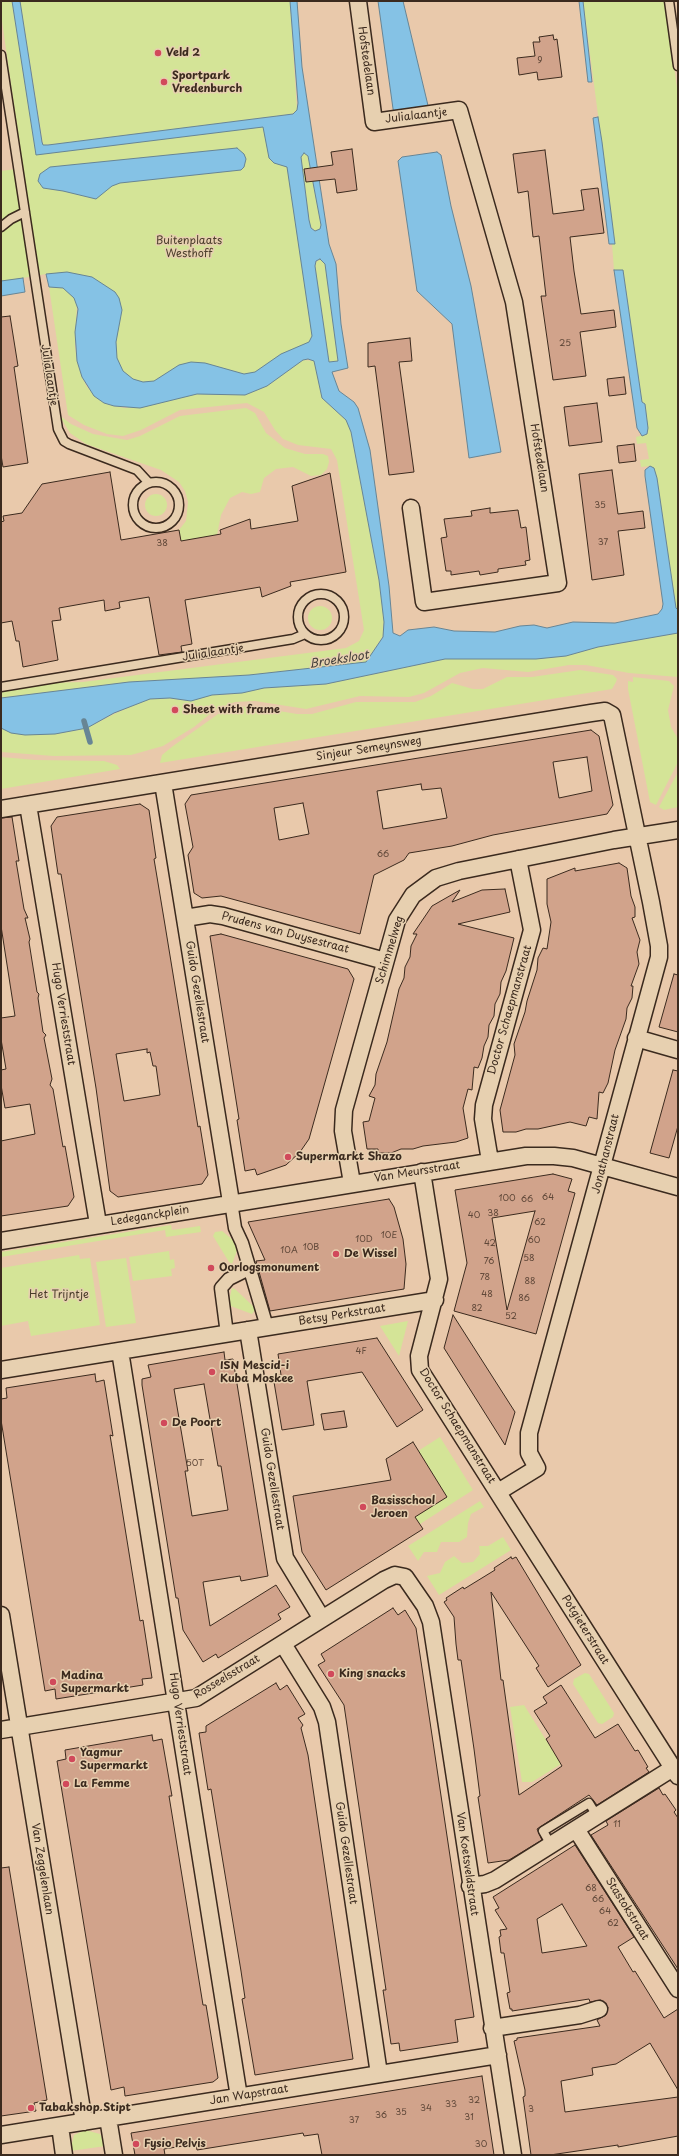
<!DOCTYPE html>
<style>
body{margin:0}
#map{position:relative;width:679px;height:2156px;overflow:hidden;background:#e9c9ab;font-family:"Playpen Sans",sans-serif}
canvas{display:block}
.frame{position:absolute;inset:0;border:2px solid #3b2a1e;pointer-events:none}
</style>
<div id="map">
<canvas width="679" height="2156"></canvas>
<div class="frame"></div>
</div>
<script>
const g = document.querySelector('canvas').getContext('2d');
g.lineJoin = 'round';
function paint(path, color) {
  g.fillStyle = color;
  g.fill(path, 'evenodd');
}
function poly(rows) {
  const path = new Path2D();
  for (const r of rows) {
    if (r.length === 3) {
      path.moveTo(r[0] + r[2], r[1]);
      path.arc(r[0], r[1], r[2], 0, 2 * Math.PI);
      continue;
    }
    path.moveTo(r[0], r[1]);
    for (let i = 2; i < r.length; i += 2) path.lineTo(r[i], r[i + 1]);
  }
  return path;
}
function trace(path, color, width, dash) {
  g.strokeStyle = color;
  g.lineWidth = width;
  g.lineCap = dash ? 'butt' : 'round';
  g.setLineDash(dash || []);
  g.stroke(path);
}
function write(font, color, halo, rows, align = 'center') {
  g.font = font + ' "Playpen Sans",sans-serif';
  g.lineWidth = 3;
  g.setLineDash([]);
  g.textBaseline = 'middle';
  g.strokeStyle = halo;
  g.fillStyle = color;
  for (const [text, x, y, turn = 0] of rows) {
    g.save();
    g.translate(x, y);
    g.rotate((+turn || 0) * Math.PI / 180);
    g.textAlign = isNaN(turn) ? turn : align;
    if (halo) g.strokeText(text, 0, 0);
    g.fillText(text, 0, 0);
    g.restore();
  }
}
paint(poly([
 [1,1,12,1,36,153,285,120,322,351,260,378,123,387,85,295,57,282,46,274,23,278,21,288,1,291,1,171,23,168,1,14],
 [20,1,290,1,297,110,292,114,77,142,43,145],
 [583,1,665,1,678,95,678,623,657,478,650,466,641,467,640,460,649,459,646,443,637,444,636,437,647,434,648,428,645,404,642,402,623,270,614,270,612,244,615,244],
 [304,153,308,156,321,225,320,229,315,231,310,226,301,157],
 [320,259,325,264,338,361,329,362,315,266,316,262],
 [55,286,63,288,72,294,77,304,75,346,77,361,82,377,87,387,104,403,114,406,125,408,197,394,245,395,267,386,303,360,314,361,322,398,346,420,351,432,379,580,384,619,383,636,366,662,249,675,129,682,1,698,1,689,46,683,83,682,346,648,359,641,364,630,337,460,331,449,298,445,283,439,275,430,264,412,247,403,180,410,141,430,123,436,107,434,84,425,68,415,49,287],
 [246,408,255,413,266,433,285,448,305,454,323,454,328,456,329,462,327,469,321,475,311,476,293,467,276,469,264,478,260,492,251,494,242,492,230,498,221,515,217,535,181,541,179,530,186,521,188,502,185,491,179,482,161,470,86,444,70,433,59,415,71,424,93,434,127,440,140,436,180,416],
 [156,505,11],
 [320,618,12],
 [678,633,678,677,629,673,586,665,569,665,528,672,483,668,460,673,424,693,409,697,360,696,306,709,255,701,235,702,216,709,194,727,163,746,131,755,54,756,1,752,1,728,7,731,55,734,78,730,93,725,114,714,148,699,170,698,188,701,212,695,234,694,263,688,326,684,445,659,536,659,566,656,598,647],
 [580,670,613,675,617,679,616,682,612,689,160,763,162,755,173,746,221,712,232,708,249,706,297,714,312,714,356,702,415,702,431,696,452,683,473,689,483,689,507,677,532,677],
 [633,677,669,681,674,686,668,710,671,727,678,739,678,762,656,805,650,802,628,689,628,681,633,682],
 [1,757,36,760,104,761,117,765,120,769,1,789],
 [678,772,678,807,664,810,659,807],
 [171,1225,172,1230,200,1226,201,1232,166,1237,165,1230,1,1257,1,1252],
 [222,1231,239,1245,232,1264,229,1262,213,1236,215,1232],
 [169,1251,170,1260,174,1259,175,1268,171,1269,172,1276,133,1281,129,1257],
 [79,1255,80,1259,90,1258,100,1325,31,1336,28,1321,1,1326,1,1268],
 [126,1258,136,1323,106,1327,96,1262],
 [232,1288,235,1289,254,1307,255,1310,252,1314,228,1305],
 [408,1321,399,1356,380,1326],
 [440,1437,473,1490,420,1524,415,1517,447,1497,418,1451],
 [480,1501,484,1507,471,1514,468,1523,467,1537,459,1542,441,1542,437,1552,424,1552,418,1561,408,1546],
 [503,1537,511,1550,439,1595,427,1576,440,1573,445,1562,454,1556,462,1563,473,1562,480,1554,479,1546,488,1546],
 [585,1673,589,1674,614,1713,613,1717,602,1724,598,1723,573,1684,574,1679],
 [524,1705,561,1764,532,1782,522,1782,510,1707],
 [85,2130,100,2134,106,2146,70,2151,74,2135]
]), '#d4e497');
const water = poly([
 [12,1,20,1,42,142,43,145,48,145,293,114,297,110,298,103,290,1,297,1,302,67,329,244,336,264,341,324,348,368,332,372,339,391,354,402,358,408,370,450,389,586,393,633,400,636,408,630,434,627,454,631,495,632,520,626,534,625,547,628,573,622,615,623,658,614,662,609,663,604,645,476,645,470,650,466,654,468,657,478,676,608,678,610,678,633,598,647,566,656,536,659,445,659,326,684,264,688,242,693,212,695,191,701,170,698,150,699,114,713,87,728,55,734,25,735,11,733,1,728,1,698,129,682,249,675,366,662,383,637,384,622,379,580,351,432,346,420,322,398,314,361,308,359,303,360,267,386,245,395,197,394,140,408,114,406,104,403,94,396,82,377,77,361,75,332,78,309,74,298,63,288,49,287,46,274,67,272,92,277,115,292,119,298,122,310,116,342,117,358,123,371,133,379,143,382,154,381,179,365,191,362,205,363,244,374,255,372,281,354,309,342,312,336,287,167,274,163,269,158,263,127,36,155,12,1],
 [304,153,308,156,321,225,320,229,315,231,311,228,309,220,301,157,304,153],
 [320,259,325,264,338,361,329,362,315,266,316,261,320,259],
 [378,1,403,1,431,118,395,123,378,1],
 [579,1,583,1,592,82,588,82,579,1],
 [598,117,602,142,615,244,609,244,593,118,598,117],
 [237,148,244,154,246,159,244,167,241,170,120,183,112,186,96,199,63,191,43,188,38,181,40,174,50,167,237,148],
 [437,152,441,155,451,206,471,286,501,452,469,458,452,324,417,291,398,161,402,157,437,152],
 [614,270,623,270,642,402,645,404,648,428,647,434,642,436,637,428,614,270],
 [23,278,25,292,1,296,1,281,23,278]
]);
paint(water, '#85c2e5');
trace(water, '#678595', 1);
trace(poly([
 [84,721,90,742]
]), '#678595', 5.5);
const building = poly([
 [553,35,554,40,557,39,562,77,538,80,537,72,519,75,517,58,535,56,533,42,540,42,539,37,553,35],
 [352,149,357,190,337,193,335,179,306,182,304,169,333,165,331,152,352,149],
 [545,150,553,214,584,210,581,190,598,188,604,233,570,237,574,271,581,314,614,310,616,327,580,332,586,376,553,380,541,296,546,296,539,236,533,237,528,191,518,193,513,154,545,150],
 [10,316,18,366,14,367,28,463,3,467,1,455,1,317,10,316],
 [410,338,412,361,399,362,414,472,389,475,375,366,368,367,368,343,410,338],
 [624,377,626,394,609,396,607,379,624,377],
 [597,403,602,442,569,446,564,407,597,403],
 [634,444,636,461,619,463,617,446,634,444],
 [612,470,618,514,643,511,645,528,618,531,624,575,592,580,579,474,612,470],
 [110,472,121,540,179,530,181,541,221,534,220,530,250,519,251,529,298,521,292,486,330,473,346,572,290,582,291,586,262,597,260,587,185,600,192,644,181,646,182,652,159,655,149,597,119,602,120,608,105,611,104,600,59,608,61,620,52,621,58,660,23,667,19,641,16,641,12,621,1,623,1,522,4,521,3,516,22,513,42,484,110,472],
 [490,508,490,513,518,510,521,528,526,527,530,560,525,561,526,565,498,569,498,572,480,575,479,571,451,575,451,571,446,571,441,538,447,537,444,519,472,516,471,511,490,508],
 [591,730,599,736,613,805,607,814,493,835,452,846,409,853,404,860,374,875,360,934,221,896,202,898,194,893,188,855,193,847,185,804,191,795,591,730],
 [587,757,592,791,559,798,553,762,587,757],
 [421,784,422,790,441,788,447,818,383,829,377,791,421,784],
 [303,803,309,834,279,840,274,808,303,803],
 [140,804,149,810,156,858,154,859,165,925,198,1127,200,1126,208,1175,202,1184,118,1197,110,1191,96,1088,61,874,58,874,51,826,57,817,140,804],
 [147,1049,147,1053,150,1052,153,1066,156,1066,160,1095,124,1101,116,1054,147,1049],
 [12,817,19,861,16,861,24,909,28,918,25,918,30,939,29,942,37,992,39,994,38,998,43,1032,46,1035,44,1038,52,1079,50,1085,53,1089,63,1147,65,1146,74,1197,68,1206,1,1216,1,1141,35,1134,30,1104,5,1108,1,1085,1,1070,6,1069,1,1039,1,1018,15,1016,1,926,1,818,12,817],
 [619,863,627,868,631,896,635,907,635,917,632,918,640,940,637,952,639,964,631,986,633,986,632,998,627,1008,626,1019,615,1050,608,1083,603,1093,599,1092,597,1119,589,1117,586,1126,570,1122,538,1129,526,1129,516,1132,503,1132,500,1110,515,1055,514,1044,525,1012,527,1001,537,970,538,958,543,948,547,949,551,922,547,904,547,879,575,868,575,871,619,863],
 [505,889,510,912,458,924,514,938,506,971,501,982,500,994,495,1004,494,1016,489,1025,488,1037,484,1046,482,1058,478,1068,474,1067,472,1090,468,1089,463,1108,468,1138,456,1142,423,1146,413,1149,401,1149,391,1153,378,1153,378,1149,367,1149,363,1122,369,1121,375,1098,369,1096,375,1085,376,1074,387,1042,399,989,404,978,405,967,410,957,411,946,417,934,413,934,432,906,460,890,452,902,482,890,505,889],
 [221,934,348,969,354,979,309,1139,300,1152,286,1165,257,1175,255,1169,245,1171,237,1120,239,1119,236,1100,210,936,221,934],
 [674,974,678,975,678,1032,659,1027,674,974],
 [673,1070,678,1071,678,1126,669,1158,650,1153,673,1070],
 [553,1174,572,1179,568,1191,575,1193,536,1334,454,1311,467,1263,455,1190,553,1174],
 [535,1211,507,1310,492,1218,535,1211],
 [389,1199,394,1207,403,1239,406,1264,404,1289,270,1311,256,1261,265,1260,248,1222,389,1199],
 [453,1315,515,1412,505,1445,444,1348,453,1315],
 [377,1338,423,1410,397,1427,362,1372,307,1381,314,1425,282,1430,273,1376,281,1375,278,1354,377,1338],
 [224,1352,225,1360,233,1359,268,1576,241,1581,240,1576,203,1582,210,1626,276,1585,290,1607,278,1614,281,1619,218,1658,216,1654,203,1662,183,1630,178,1598,176,1598,142,1385,142,1379,151,1377,148,1365,224,1352],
 [204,1384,218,1466,221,1466,228,1510,192,1516,185,1471,188,1471,174,1389,204,1384],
 [95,1374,96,1382,104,1380,113,1436,110,1435,140,1621,143,1620,152,1678,142,1679,143,1685,56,1699,55,1689,45,1691,1,1420,1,1399,7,1398,6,1388,95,1374],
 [344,1411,347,1427,324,1430,321,1414,344,1411],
 [413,1442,447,1497,415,1517,423,1529,326,1590,302,1552,293,1496,391,1480,386,1459,413,1442],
 [511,1557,512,1559,516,1557,581,1665,548,1687,536,1668,539,1666,491,1592,501,1680,503,1680,519,1795,562,1766,546,1739,550,1736,534,1711,547,1703,543,1697,561,1685,595,1738,618,1724,635,1751,638,1750,648,1767,646,1768,649,1772,597,1805,589,1795,537,1829,542,1840,509,1860,488,1863,478,1797,480,1796,474,1749,461,1660,458,1660,456,1644,454,1617,444,1602,447,1600,446,1598,463,1587,464,1589,495,1570,494,1568,511,1557],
 [393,1608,398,1615,405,1610,416,1628,474,2017,455,2020,458,2042,400,2051,399,2043,391,2044,383,1990,386,1990,344,1705,318,1665,325,1661,321,1654,393,1608],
 [276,1683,280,1690,287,1685,305,1714,298,1718,303,1725,301,1728,308,1755,353,2059,255,2075,242,1999,245,1998,241,1971,218,1832,211,1789,208,1790,199,1733,206,1732,206,1726,276,1683],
 [152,1735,153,1741,162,1739,172,1796,169,1796,176,1839,203,2005,206,2005,218,2078,213,2082,125,2096,124,2087,111,2090,57,1761,66,1759,65,1750,152,1735],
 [659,1788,663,1795,665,1794,676,1810,674,1812,678,1818,678,1969,591,1835,608,1825,606,1821,659,1788],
 [575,1845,634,1937,618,1947,633,1972,635,1971,664,2018,678,2009,678,2090,650,2043,616,2064,592,2068,593,2075,561,2081,565,2112,678,2097,678,2136,618,2147,618,2145,550,2155,531,2155,523,2097,525,2096,525,2090,514,2041,517,2040,517,2038,600,2026,597,2020,606,2015,608,2007,601,2000,590,2002,589,1999,512,2011,512,2009,510,2009,507,1993,510,1992,504,1953,501,1953,499,1937,501,1936,500,1930,507,1929,495,1910,499,1908,493,1897,575,1845],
 [562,1904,587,1946,542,1953,537,1919,562,1904],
 [9,1867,47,2100,34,2103,36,2111,1,2116,1,1868,9,1867],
 [482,2076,494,2155,322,2155,318,2134,304,2136,303,2133,197,2150,196,2144,164,2149,165,2155,135,2155,131,2133,482,2076]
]);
paint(building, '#d1a38b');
trace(building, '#3b2a1e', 1);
const service = poly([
 [669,1,678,66],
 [1,55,58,429,64,441,69,444,137,470,149,483],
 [1,227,11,219,25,212],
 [156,505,23],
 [321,617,23],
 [1,687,293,639,305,634],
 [551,1845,543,1831,589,1803,597,1816]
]);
const pedestrian = poly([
 [231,1202,235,1228,242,1243,267,1327],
 [227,1334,221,1288,229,1279,249,1269]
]);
const minor = poly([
 [358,1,374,122,459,110,514,302,558,583,424,602,411,508],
 [163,783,231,1202],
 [28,805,98,1224],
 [1,809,591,713,605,711,612,715,651,902,659,946,659,957,529,1433,529,1453,537,1468,498,1492],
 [185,918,210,914,223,916,385,961],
 [636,1038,678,1050],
 [490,1161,483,1119,484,1105,532,930,518,859],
 [422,1172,439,1279,419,1356,420,1370,678,1776],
 [352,1183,343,1131,344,1110,397,920,413,895,436,878,459,871,614,840,678,830],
 [1,1241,526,1156,554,1156,573,1158,678,1187],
 [248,1330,285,1558,322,1619],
 [120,1351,239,2097],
 [1,1370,435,1300],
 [1,1615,84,2122],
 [283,1644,322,1707,327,1722,379,2074],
 [1,1730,196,1698,384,1580,395,1575,405,1577,425,1606,431,1622,513,2155],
 [576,1829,678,1989],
 [470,1886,485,1884,495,1880,673,1768],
 [492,2028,580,2015,599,2009],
 [108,2118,114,2155],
 [60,2126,64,2155],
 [1,2135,498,2055]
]);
trace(service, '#3b2a1e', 11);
trace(pedestrian, '#3b2a1e', 15);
trace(minor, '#3b2a1e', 19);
trace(service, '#e7d0b0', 8);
trace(pedestrian, '#e7d0b0', 12);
trace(minor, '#e7d0b0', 16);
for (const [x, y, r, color] of [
 [158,53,4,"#d1495b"],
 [164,82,4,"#d1495b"],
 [175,710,4,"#d1495b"],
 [288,1157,4,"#d1495b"],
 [336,1254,4,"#d1495b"],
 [211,1268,4,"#d1495b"],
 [212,1372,4,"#d1495b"],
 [164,1423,4,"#d1495b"],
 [363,1507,4,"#d1495b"],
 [331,1674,4,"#d1495b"],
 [53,1682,4,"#d1495b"],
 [72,1759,4,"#d1495b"],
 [66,1784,4,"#d1495b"],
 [31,2108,4,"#d1495b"],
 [136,2144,4,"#d1495b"]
]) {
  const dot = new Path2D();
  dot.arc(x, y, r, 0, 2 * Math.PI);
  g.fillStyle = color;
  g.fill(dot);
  trace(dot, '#e7d0b0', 1.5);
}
write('9px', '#604839', null, [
 ["9",540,61],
 ["25",565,344],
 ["35",600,506],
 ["37",603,543],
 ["38",162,544],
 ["66",383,855],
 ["64",548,1198],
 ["100",507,1199],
 ["66",527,1200],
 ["38",493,1214],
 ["40",474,1216],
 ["62",540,1223],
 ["10E",389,1236],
 ["10D",364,1240],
 ["60",534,1241],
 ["42",490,1244],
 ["10B",311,1248],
 ["10A",289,1251],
 ["58",529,1259],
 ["76",489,1262],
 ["78",485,1278],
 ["88",530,1282],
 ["48",487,1295],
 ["86",524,1299],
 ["82",477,1309],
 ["52",511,1317],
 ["4F",361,1352],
 ["50T",195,1464],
 ["11",617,1825],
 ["68",591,1889],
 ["66",598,1900],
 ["64",605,1912],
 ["62",613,1924],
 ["32",474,2101],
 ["33",451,2105],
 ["34",426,2109],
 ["3",531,2110],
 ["35",401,2113],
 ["36",381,2116],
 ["31",469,2118],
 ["37",354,2121],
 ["30",481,2145]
]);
write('bold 11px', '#3b2a1e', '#e7d0b0', [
 ["Veld 2",166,53],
 ["Sportpark",172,76],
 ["Vredenburch",172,89],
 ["Sheet with frame",183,710],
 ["Supermarkt Shazo",296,1157],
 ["De Wissel",344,1254],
 ["Oorlogsmonument",219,1268],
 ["ISN Mescid-i",220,1366],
 ["Kuba Moskee",220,1379],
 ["De Poort",172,1423],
 ["Basisschool",371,1501],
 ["Jeroen",371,1514],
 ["King snacks",339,1674],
 ["Madina",61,1676],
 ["Supermarkt",61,1689],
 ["Yagmur",80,1753],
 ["Supermarkt",80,1766],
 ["La Femme",74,1784],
 ["Tabakshop Stipt",39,2108],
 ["Fysio Pelvis",144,2144]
], 'left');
write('11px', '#3b2a1e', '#e7d0b0', [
 ["Hofstedelaan",366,61,82],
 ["Julialaantje",416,116,-7],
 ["Julialaantje",49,375,81],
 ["Hofstedelaan",539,458,81],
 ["Julialaantje",213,653,-9],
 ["Sinjeur Semeynsweg",369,749,-9],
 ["Prudens van Duysestraat",285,933,15],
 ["Schimmelweg",390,950,-73],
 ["Guido Gezellestraat",197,992,81],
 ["Doctor Schaepmanstraat",510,1010,-74],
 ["Hugo Verrieststraat",63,1014,81],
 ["Jonathanstraat",606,1154,-76],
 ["Van Meursstraat",417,1172,-9],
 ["Ledeganckplein",150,1216,-9],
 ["Betsy Perkstraat",342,1315,-9],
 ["Doctor Schaepmanstraat",457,1426,58],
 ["Guido Gezellestraat",272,1479,81],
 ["Potgieterstraat",585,1630,58],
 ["Rosseelsstraat",227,1677,-31],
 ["Hugo Verrieststraat",180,1724,82],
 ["Guido Gezellestraat",346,1853,82],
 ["Van Koetsveldstraat",467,1864,82],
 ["Van Zeggelenlaan",42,1869,81],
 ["Stastokstraat",627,1909,58],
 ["Jan Wapstraat",249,2095,-9]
]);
write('11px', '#4a3d2a', '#e7d0b0', [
 ["Buitenplaats",189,241],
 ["Westhoff",189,254],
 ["Het Trijntje",59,1295]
]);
write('italic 12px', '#46413c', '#e7d0b0', [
 ["Broeksloot",339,660,-9]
]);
</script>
